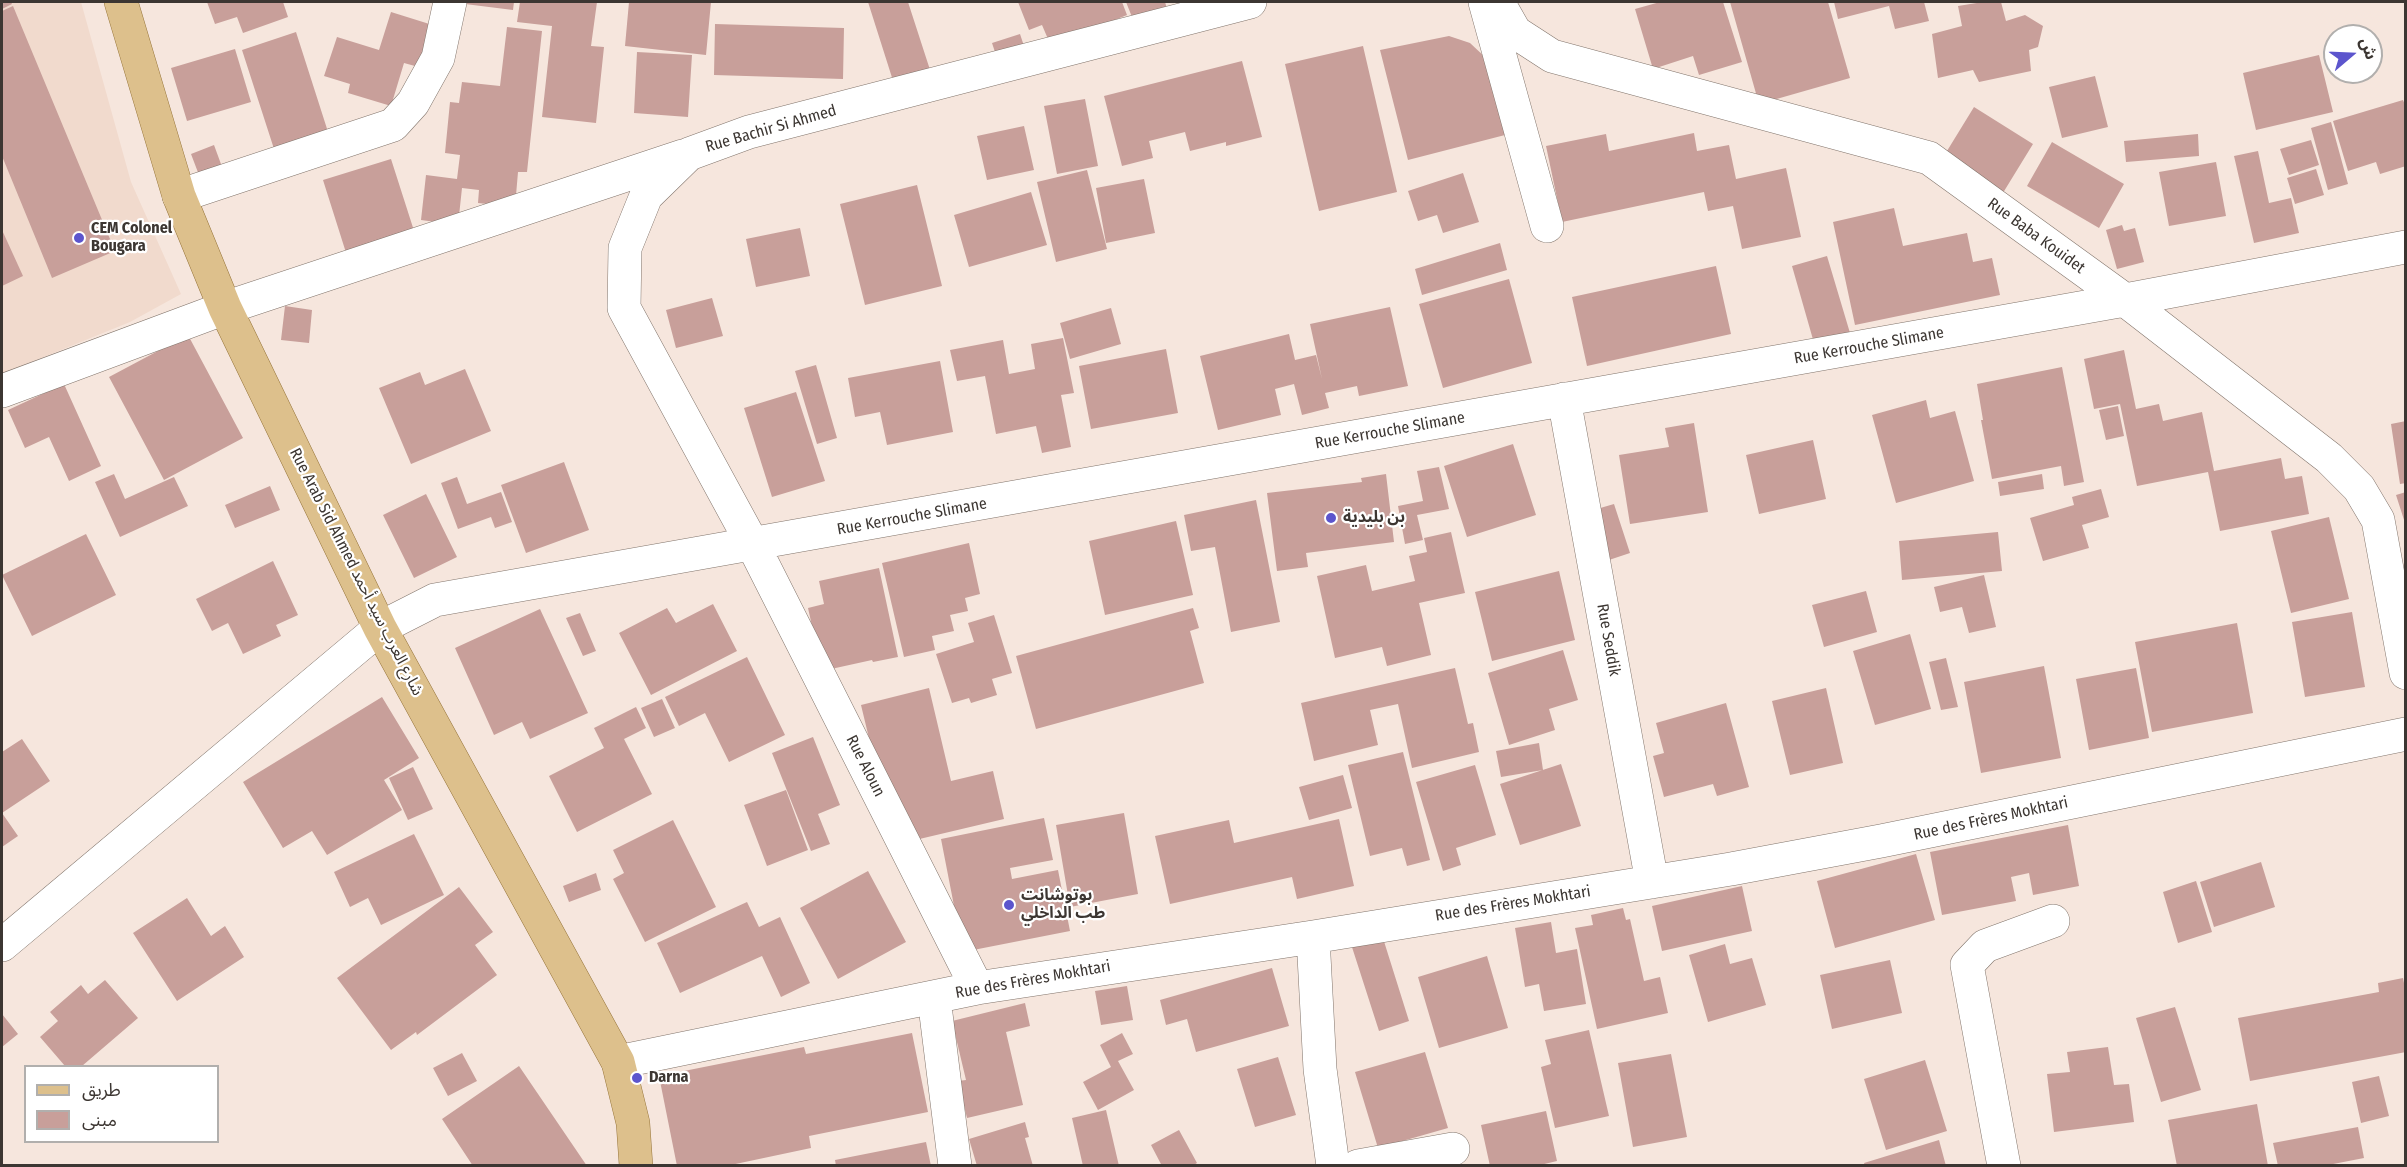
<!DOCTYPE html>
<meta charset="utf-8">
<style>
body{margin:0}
#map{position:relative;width:2407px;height:1167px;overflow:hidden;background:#f6e6dd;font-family:"Fira Sans Condensed","Noto Sans Arabic",sans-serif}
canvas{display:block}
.frame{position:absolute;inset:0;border:3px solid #3c3632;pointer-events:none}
.legend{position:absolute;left:24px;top:1065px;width:195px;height:78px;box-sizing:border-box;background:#fff;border:2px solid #b1afad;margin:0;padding:8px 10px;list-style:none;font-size:18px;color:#3c3632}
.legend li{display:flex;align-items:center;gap:12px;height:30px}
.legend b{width:30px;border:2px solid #b1afad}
.north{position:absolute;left:2323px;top:24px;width:60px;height:60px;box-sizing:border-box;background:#fff;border:2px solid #b1afad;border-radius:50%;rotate:71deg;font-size:16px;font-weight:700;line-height:24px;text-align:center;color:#3c3632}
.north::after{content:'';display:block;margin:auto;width:21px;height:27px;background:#5c55cd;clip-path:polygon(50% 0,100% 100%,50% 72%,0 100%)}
</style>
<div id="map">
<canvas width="2407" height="1167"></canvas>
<div class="frame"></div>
<ul class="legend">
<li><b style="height:8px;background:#ddc08c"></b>طريق</li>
<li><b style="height:16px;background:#c89f9a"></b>مبنى</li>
</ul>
<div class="north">ش</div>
</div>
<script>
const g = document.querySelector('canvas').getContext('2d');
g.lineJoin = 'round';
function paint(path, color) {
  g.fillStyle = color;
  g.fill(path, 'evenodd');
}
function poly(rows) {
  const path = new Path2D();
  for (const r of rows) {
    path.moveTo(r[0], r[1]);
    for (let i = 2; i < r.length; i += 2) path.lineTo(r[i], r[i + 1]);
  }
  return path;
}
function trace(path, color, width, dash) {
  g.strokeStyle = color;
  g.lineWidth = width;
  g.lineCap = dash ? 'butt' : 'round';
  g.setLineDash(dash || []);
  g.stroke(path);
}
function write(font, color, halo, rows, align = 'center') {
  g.font = font + ' "Fira Sans Condensed","Noto Sans Arabic",sans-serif';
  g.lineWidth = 4.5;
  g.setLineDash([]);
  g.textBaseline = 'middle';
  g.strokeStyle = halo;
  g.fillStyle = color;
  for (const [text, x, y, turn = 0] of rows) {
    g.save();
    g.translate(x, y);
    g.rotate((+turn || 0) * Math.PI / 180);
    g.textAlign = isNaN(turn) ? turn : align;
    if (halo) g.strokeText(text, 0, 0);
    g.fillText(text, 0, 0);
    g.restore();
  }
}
paint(poly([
 [2,2,81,2,131,182,181,294,130,322,2,374]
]), '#f1dacd');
paint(poly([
 [2,2,11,2,12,4,2,9],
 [207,2,283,2,288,17,243,33,237,17,215,24],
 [465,2,514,2,513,10,465,4],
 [520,2,597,2,591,46,604,47,596,123,542,117,552,26,517,22],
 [629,2,711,2,706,55,625,46],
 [868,2,908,2,932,76,895,87],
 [1018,2,1122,2,1127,15,1051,46,1042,25,1029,30],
 [1126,2,1165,2,1169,15,1136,27],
 [1660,2,1723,2,1742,62,1699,75,1693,56,1653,69,1635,9],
 [1730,2,1828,2,1850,78,1759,104],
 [1834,2,1924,2,1929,21,1895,29,1889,6,1838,19],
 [1983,2,2001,2,2006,21,2025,15,2043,26,2038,47,2029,50,2031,71,1979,82,1973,70,1938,78,1932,34,1962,26,1958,6],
 [13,6,115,251,52,278,2,156,2,11],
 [391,12,439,27,426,69,404,63,391,106,348,93,350,84,324,76,337,37,379,50],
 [715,24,844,28,843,79,714,75],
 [507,27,542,31,527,172,518,172,515,207,478,203,479,190,462,188,458,225,421,220,426,175,457,179,460,155,445,153,450,102,459,103,462,82,500,86],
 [296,32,329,135,275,152,242,50],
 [1020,34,1026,52,998,61,992,43],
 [1449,36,1470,43,1486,58,1505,135,1408,160,1380,50],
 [1363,46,1397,192,1319,211,1285,64],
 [235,49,251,102,187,121,171,68],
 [637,52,692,55,688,117,634,113],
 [2319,55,2333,112,2256,130,2243,73],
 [1242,61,1262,137,1226,146,1226,142,1190,151,1185,132,1149,141,1153,158,1122,166,1104,96],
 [2095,76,2108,127,2062,138,2049,87],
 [1085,99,1098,166,1057,174,1044,106],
 [2403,100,2406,107,2406,166,2380,174,2376,162,2348,171,2333,121],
 [1974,107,2033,144,1998,201,1939,164],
 [2331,122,2348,184,2328,190,2311,128],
 [1024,126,1034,170,987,180,977,136],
 [1694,133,1697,151,1729,145,1736,179,1786,168,1801,237,1742,249,1733,206,1708,211,1704,192,1562,222,1546,146,1606,134,1609,151],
 [2198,134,2199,156,2126,162,2124,141],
 [2311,140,2319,165,2289,175,2280,149],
 [2052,142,2124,184,2099,228,2027,186],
 [214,145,225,175,202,183,191,154],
 [2258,151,2269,203,2291,198,2299,233,2254,243,2234,156],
 [391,159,416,237,348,259,323,180],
 [2216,162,2226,216,2169,226,2159,172],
 [2316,169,2324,195,2295,204,2287,178],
 [1087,170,1107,249,1056,262,1037,182],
 [1463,173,1479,222,1443,233,1437,215,1418,221,1408,191],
 [1144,179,1155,233,1106,243,1096,188],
 [917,185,942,286,865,305,840,204],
 [1031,192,1047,245,969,267,954,215],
 [1894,208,1903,246,1967,233,1973,262,1992,258,2000,295,1855,325,1833,222],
 [2122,225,2124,231,2135,228,2144,262,2117,269,2106,230],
 [800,228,810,276,756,287,746,239],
 [2,230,23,276,2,286],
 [1500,243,1507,270,1422,295,1415,269],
 [1827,256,1850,333,1814,343,1792,266],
 [1716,266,1731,334,1587,366,1572,297],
 [1509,279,1532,363,1443,388,1419,304],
 [712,298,723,336,676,348,666,310],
 [285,306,312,310,309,343,281,340],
 [1390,307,1408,386,1359,396,1357,386,1325,393,1329,408,1302,415,1294,384,1275,389,1281,415,1218,430,1200,356,1289,334,1295,360,1316,355,1322,379,1310,324],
 [1111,308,1121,344,1070,359,1060,323],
 [188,335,243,438,164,480,109,377],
 [1063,338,1074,393,1061,395,1071,447,1042,453,1036,426,996,434,985,376,957,381,950,350,1003,340,1009,374,1035,369,1031,344],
 [1166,349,1178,413,1091,429,1079,366],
 [2124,350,2136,409,2159,404,2163,421,2202,412,2214,471,2281,458,2285,479,2302,476,2309,514,2220,531,2208,472,2137,486,2120,404,2094,409,2084,359],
 [940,361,953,432,887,445,880,412,855,417,848,378],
 [816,365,837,438,817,444,795,371],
 [2062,367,2084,482,2064,486,2061,466,1992,479,1981,420,1983,420,1977,384],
 [465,369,491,431,411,464,379,388,420,372,425,385],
 [64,384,101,466,69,481,49,437,25,448,8,410],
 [796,392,825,481,772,497,744,408],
 [1926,400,1930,418,1955,411,1974,481,1896,503,1872,415],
 [2118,406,2124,436,2106,440,2099,410],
 [2406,421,2406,483,2400,484,2391,424],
 [1694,423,1708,512,1630,524,1619,455,1669,447,1665,428],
 [1813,440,1826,499,1759,514,1746,455],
 [1513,444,1536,515,1467,537,1444,466],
 [564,462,589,530,526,553,501,485],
 [1439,467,1449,509,1417,515,1423,540,1405,544,1398,506,1423,501,1417,471],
 [114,474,125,499,174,477,188,506,120,537,95,482],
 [1386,474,1394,542,1306,553,1308,567,1277,571,1267,493,1362,482,1361,478],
 [2042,474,2044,489,2000,496,1998,482],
 [457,477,467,504,501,492,512,522,495,528,491,517,458,529,441,483],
 [270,486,280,510,235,528,225,505],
 [2101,489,2109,517,2082,525,2089,548,2043,561,2030,518,2074,505,2072,497],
 [2406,492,2406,523,2405,523,2396,495],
 [426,494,457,557,414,578,383,515],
 [1256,500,1280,622,1231,632,1215,547,1191,551,1184,515],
 [1614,504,1630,553,1606,561,1590,511],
 [2329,517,2349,599,2291,613,2271,531],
 [1176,521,1193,595,1105,615,1089,541],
 [1451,532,1465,593,1419,603,1431,655,1387,666,1382,647,1335,658,1317,576,1366,565,1372,591,1415,581,1409,556,1427,552,1424,538],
 [1998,532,2002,571,1902,580,1899,541],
 [86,534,116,595,32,636,2,575],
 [969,543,980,594,965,598,968,611,950,615,954,631,932,636,935,650,904,657,882,563],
 [273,561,298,615,276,625,281,636,243,654,228,623,212,631,196,599],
 [879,568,898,657,873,662,872,660,822,671,808,608,824,604,819,581],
 [1559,571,1575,640,1492,661,1475,592],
 [1984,575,1996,627,1969,633,1962,607,1940,612,1934,587],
 [1866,591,1877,632,1824,647,1812,605],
 [713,604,737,651,651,695,619,633,667,608,676,623],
 [1193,608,1199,628,1190,631,1204,683,1036,729,1016,656],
 [540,609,588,713,530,739,522,722,494,735,455,648],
 [2352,612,2365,687,2305,697,2292,622],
 [580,613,596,651,583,656,566,618],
 [994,615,1012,673,992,679,997,695,971,703,969,698,952,703,936,654,974,642,968,623],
 [2237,623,2253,713,2152,732,2135,642],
 [1910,634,1931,709,1875,725,1853,651],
 [1563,650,1578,700,1549,709,1555,730,1509,745,1488,673],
 [747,657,785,735,729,762,705,713,679,726,665,697],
 [1946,658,1958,707,1941,710,1929,662],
 [2044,666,2061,758,1981,773,1964,682],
 [1455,668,1468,724,1473,723,1479,752,1412,768,1398,704,1370,710,1378,745,1314,761,1301,703],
 [2136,668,2149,738,2089,750,2076,679],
 [929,688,951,781,993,771,1004,819,911,841,887,813,861,705],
 [1826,688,1843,763,1790,775,1772,701],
 [382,697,419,758,384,780,402,810,327,855,312,831,283,848,243,782],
 [662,699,675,728,654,737,641,708],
 [1726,703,1749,787,1717,796,1713,784,1664,797,1653,756,1664,753,1656,723],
 [636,707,646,728,624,739,652,794,577,832,549,776,604,748,594,728],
 [813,737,840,805,818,814,830,844,811,851,772,753],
 [22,739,50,781,2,813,18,836,2,847,2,752],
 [1539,743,1543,770,1501,777,1496,751],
 [1403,752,1430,860,1407,866,1402,848,1370,856,1348,765],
 [1561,764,1581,826,1520,845,1500,784],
 [1475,765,1496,835,1456,848,1461,865,1443,871,1416,782],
 [413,767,433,809,408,820,389,778],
 [1343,775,1352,808,1309,820,1299,787],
 [786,790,808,850,767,866,744,805],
 [1124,813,1138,894,1070,907,1056,825],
 [1044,818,1053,860,1010,868,1012,879,1058,870,1070,931,963,952,941,839],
 [1339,819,1354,886,1297,899,1292,877,1170,904,1155,836,1229,820,1234,843],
 [673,820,716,907,645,942,613,879,624,873,613,850],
 [2068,825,2079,886,2033,895,2029,873,2011,877,2016,901,1942,915,1930,852],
 [414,834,444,895,381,925,368,898,350,907,334,872],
 [1916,854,1935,920,1835,948,1817,881],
 [2261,862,2275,907,2214,927,2200,882],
 [868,871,906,942,838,979,800,908],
 [596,873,601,890,569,902,563,886],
 [2196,881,2212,932,2178,943,2163,892],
 [1742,886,1752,931,1662,951,1652,906],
 [459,887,493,932,475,945,497,975,417,1035,416,1032,391,1050,337,978],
 [187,898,211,936,225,926,244,957,177,1001,133,933],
 [747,902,759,927,780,917,810,983,781,997,762,956,680,993,657,943],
 [1623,908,1626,920,1630,919,1644,981,1660,977,1668,1013,1597,1029,1575,928,1593,925,1591,915],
 [1551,922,1556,953,1577,949,1586,1004,1544,1011,1539,984,1525,987,1515,928],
 [1382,935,1409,1021,1379,1031,1351,944],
 [1725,944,1730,964,1752,958,1766,1005,1708,1022,1689,955],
 [1487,956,1508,1028,1439,1048,1418,977],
 [1890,960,1902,1013,1832,1029,1820,975],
 [1272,968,1289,1026,1196,1052,1187,1019,1166,1025,1160,1000],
 [2403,978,2406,993,2406,1052,2250,1081,2238,1018,2379,992,2378,983],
 [105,980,138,1018,82,1066,65,1066,40,1037,58,1021,50,1012,81,985,88,994],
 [1127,986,1133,1020,1101,1025,1095,991],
 [1025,1003,1030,1026,1006,1032,1023,1105,967,1118,958,1081,966,1080,952,1021],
 [2175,1007,2201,1090,2161,1102,2136,1018],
 [2,1014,18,1034,2,1047],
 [1589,1030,1609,1116,1555,1128,1541,1067,1551,1064,1545,1040],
 [912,1033,928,1112,809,1136,811,1148,726,1166,677,1166,659,1076,804,1047,806,1054],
 [1122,1033,1133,1054,1118,1061,1134,1090,1098,1110,1083,1082,1111,1067,1100,1045],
 [2108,1047,2114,1085,2129,1084,2134,1122,2054,1132,2047,1074,2070,1072,2067,1052],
 [1425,1052,1448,1128,1378,1148,1355,1072],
 [462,1053,477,1081,448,1096,433,1068],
 [1671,1054,1687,1137,1633,1147,1618,1063],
 [1278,1057,1296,1115,1255,1127,1237,1069],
 [1925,1060,1947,1131,1886,1150,1864,1079],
 [519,1066,587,1166,473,1166,442,1119],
 [2379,1076,2389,1116,2361,1123,2352,1082],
 [2257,1104,2268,1166,2177,1166,2168,1120],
 [1106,1110,1119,1166,1083,1166,1072,1118],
 [1546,1111,1557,1161,1536,1166,1490,1166,1481,1125],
 [1025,1122,1029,1137,1025,1138,1033,1166,977,1166,969,1139],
 [2358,1127,2364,1158,2323,1166,2278,1166,2273,1143],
 [1179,1130,1197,1163,1192,1166,1162,1166,1151,1145],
 [1939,1140,1946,1166,1865,1166,1864,1163],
 [926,1142,931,1166,836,1166,835,1160]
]), '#c89f9a');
const minor = poly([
 [1485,2,1547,226],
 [1498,2,1515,32,1552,56,1929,158,2125,300,2329,458,2359,488,2378,520,2406,673],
 [179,196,393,125,413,103,438,58,450,2],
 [2,391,225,308,683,156],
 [1564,399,1652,882],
 [1313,937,1320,1069,1333,1166],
 [2,945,380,628,435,600,2125,300,2406,247],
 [977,988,753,545,624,308,625,248,646,196,689,154,749,132,1250,2],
 [934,998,955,1166],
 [618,1062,977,988,1313,937,1731,869,1881,841,2406,734],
 [1358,1166,1453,1149],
 [2004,1166,1967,965,1985,946,2053,921]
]);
const major = poly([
 [121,2,179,196,225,308,380,628,618,1062,633,1123,636,1166]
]);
trace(minor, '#82756c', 34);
trace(major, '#96743a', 34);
trace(minor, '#fff', 33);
trace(major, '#ddc08c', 33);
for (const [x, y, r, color] of [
 [79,238,6,"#5c55cd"],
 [1331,518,6,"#5c55cd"],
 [1009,905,6,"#5c55cd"],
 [637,1078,6,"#5c55cd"]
]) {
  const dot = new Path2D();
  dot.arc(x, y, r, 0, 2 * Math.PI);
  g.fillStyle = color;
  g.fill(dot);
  trace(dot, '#fff', 2);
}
write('16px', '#3c3632', '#fff', [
 ["Rue Bachir Si Ahmed",771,129,-16],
 ["Rue Baba Kouidet",2036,236,36],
 ["Rue Kerrouche Slimane",1869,346,-10],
 ["Rue Kerrouche Slimane",1390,431,-10],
 ["Rue Kerrouche Slimane",912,517,-10],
 ["Rue Arab Sid Ahmed شارع العرب سيد أحمد",356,572,63],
 ["Rue Seddik",1608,640,80],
 ["Rue Aloun",865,766,63],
 ["Rue des Frères Mokhtari",1991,819,-12],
 ["Rue des Frères Mokhtari",1513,904,-9],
 ["Rue des Frères Mokhtari",1033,980,-10]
]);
write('bold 16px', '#3c3632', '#fff', [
 ["CEM Colonel",91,229],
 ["Bougara",91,247],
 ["بن بليدية",1343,518],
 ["بوتوشانت",1021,896],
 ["طب الداخلي",1021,914],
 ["Darna",649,1078]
], 'left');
</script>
